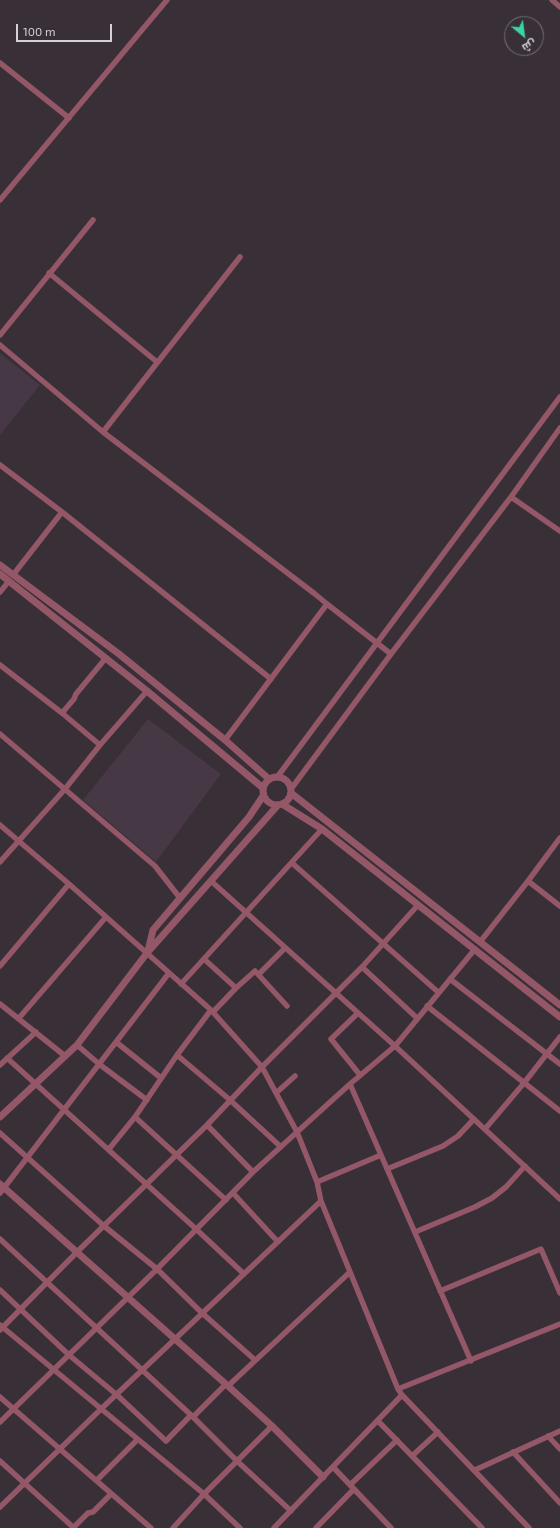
<!DOCTYPE html>
<meta charset="utf-8">
<style>
body{margin:0}
#map{position:relative;width:560px;height:1528px;overflow:hidden;background:#382f37;font-family:"Exo 2",Cairo,sans-serif}
canvas{display:block}
.north{position:absolute;left:504px;top:16px;width:40px;height:40px;box-sizing:border-box;background:#382f37;border:1px solid #776f76;border-radius:50%;rotate:151deg;font-size:11px;font-weight:700;line-height:16px;text-align:center;color:#d6d0d5}
.north::after{content:'';display:block;margin:auto;width:14px;height:18px;background:#3bd4a4;clip-path:polygon(50% 0,100% 100%,50% 72%,0 100%)}
.scale{position:absolute;left:16px;top:24px;width:96px;height:18px;box-sizing:border-box;border:2px solid #d6d0d5;border-top:0;padding-left:5px;font-size:12px;line-height:14px;white-space:nowrap;color:#d6d0d5;-webkit-text-stroke:3px #382f37;paint-order:stroke}
</style>
<div id="map">
<canvas width="560" height="1528"></canvas>
<div class="north">ش</div>
<div class="scale">100 m</div>
</div>
<script>
const g = document.querySelector('canvas').getContext('2d');
g.lineJoin = 'round';
function paint(path, color) {
  g.fillStyle = color;
  g.fill(path, 'evenodd');
}
function poly(rows) {
  const path = new Path2D();
  for (const r of rows) {
    if (r.length === 3) {
      path.moveTo(r[0] + r[2], r[1]);
      path.arc(r[0], r[1], r[2], 0, 2 * Math.PI);
      continue;
    }
    path.moveTo(r[0], r[1]);
    for (let i = 2; i < r.length; i += 2) path.lineTo(r[i], r[i + 1]);
  }
  return path;
}
function trace(path, color, width, dash) {
  g.strokeStyle = color;
  g.lineWidth = width;
  g.lineCap = dash ? 'butt' : 'round';
  g.setLineDash(dash || []);
  g.stroke(path);
}
paint(poly([
 [0,353,40,385,0,435],
 [148,719,221,774,156,862,83,800]
]), '#463844');
trace(poly([
 [552,0,560,7],
 [0,63,69,118],
 [0,200,167,0],
 [49,273,157,362],
 [0,335,93,220],
 [0,345,103,432,315,594,327,604,391,654],
 [103,432,240,257],
 [0,465,62,512,271,679],
 [511,497,560,531],
 [13,575,62,512],
 [0,592,9,581],
 [0,665,62,713,100,745],
 [62,713,74,699,76,694,105,659],
 [0,734,155,866,180,898],
 [225,740,327,604],
 [278,776,560,397],
 [291,789,391,654,511,497,560,428],
 [0,825,69,884,211,1010,262,1067,297,1132,317,1182,321,1201,398,1389,402,1395,529,1528],
 [0,862,65,789,100,745,147,691],
 [292,863,438,992],
 [211,881,395,1046,560,1199],
 [528,881,560,906],
 [480,942,528,881,560,838],
 [204,959,236,988],
 [0,966,69,884],
 [362,967,417,1018],
 [259,974,285,948],
 [450,979,560,1064],
 [181,984,322,829],
 [0,1004,65,1056],
 [427,1006,560,1111],
 [213,1012,236,988,255,971,287,1006],
 [358,1013,331,1039,360,1075],
 [19,1018,106,917],
 [116,1042,161,1078],
 [77,1045,99,1064,147,1100],
 [177,1055,230,1100,281,1147],
 [7,1058,196,1229,244,1274],
 [0,1065,36,1032],
 [350,1084,471,1361],
 [276,1093,295,1076],
 [135,1117,226,1200],
 [207,1125,253,1172],
 [485,1129,524,1083,560,1037],
 [0,1133,104,1226,157,1269,202,1313,255,1360],
 [109,1149,135,1117,177,1055,211,1010],
 [387,1169,443,1146,458,1136,474,1119],
 [317,1182,381,1155],
 [0,1193,169,973],
 [233,1193,278,1242],
 [415,1232,475,1207,492,1198,506,1187,525,1166],
 [0,1239,191,1415,237,1461,291,1511],
 [0,1290,69,1355,117,1395,166,1441,191,1415],
 [440,1291,541,1249,560,1293],
 [0,1325,204,1494,240,1528],
 [0,1330,78,1251,207,1125,262,1067,362,967,418,905],
 [228,1386,350,1272],
 [398,1389,560,1324],
 [0,1397,151,1528],
 [193,1417,226,1384],
 [378,1421,482,1528],
 [0,1422,157,1269,253,1172,350,1084,395,1046,475,949],
 [548,1436,560,1449],
 [513,1452,560,1503],
 [412,1456,438,1432],
 [0,1461,74,1528],
 [333,1467,391,1528],
 [475,1470,560,1431],
 [97,1480,137,1440],
 [350,1485,397,1440],
 [0,1507,101,1409,321,1201],
 [73,1528,88,1513,93,1512,111,1494],
 [173,1528,204,1494,272,1426],
 [274,1528,402,1395],
 [316,1528,354,1489]
]), '#935768', 5.5);
trace(poly([
 [0,565,119,654,225,740,269,779],
 [0,574,147,691,263,788],
 [277,791,14],
 [291,793,560,1005],
 [282,804,322,829,560,1017],
 [148,951,153,930,249,817,263,796],
 [0,1117,77,1045,147,953,278,805],
 [0,1184,228,1386,272,1426,323,1477]
]), '#935768', 7);
</script>
